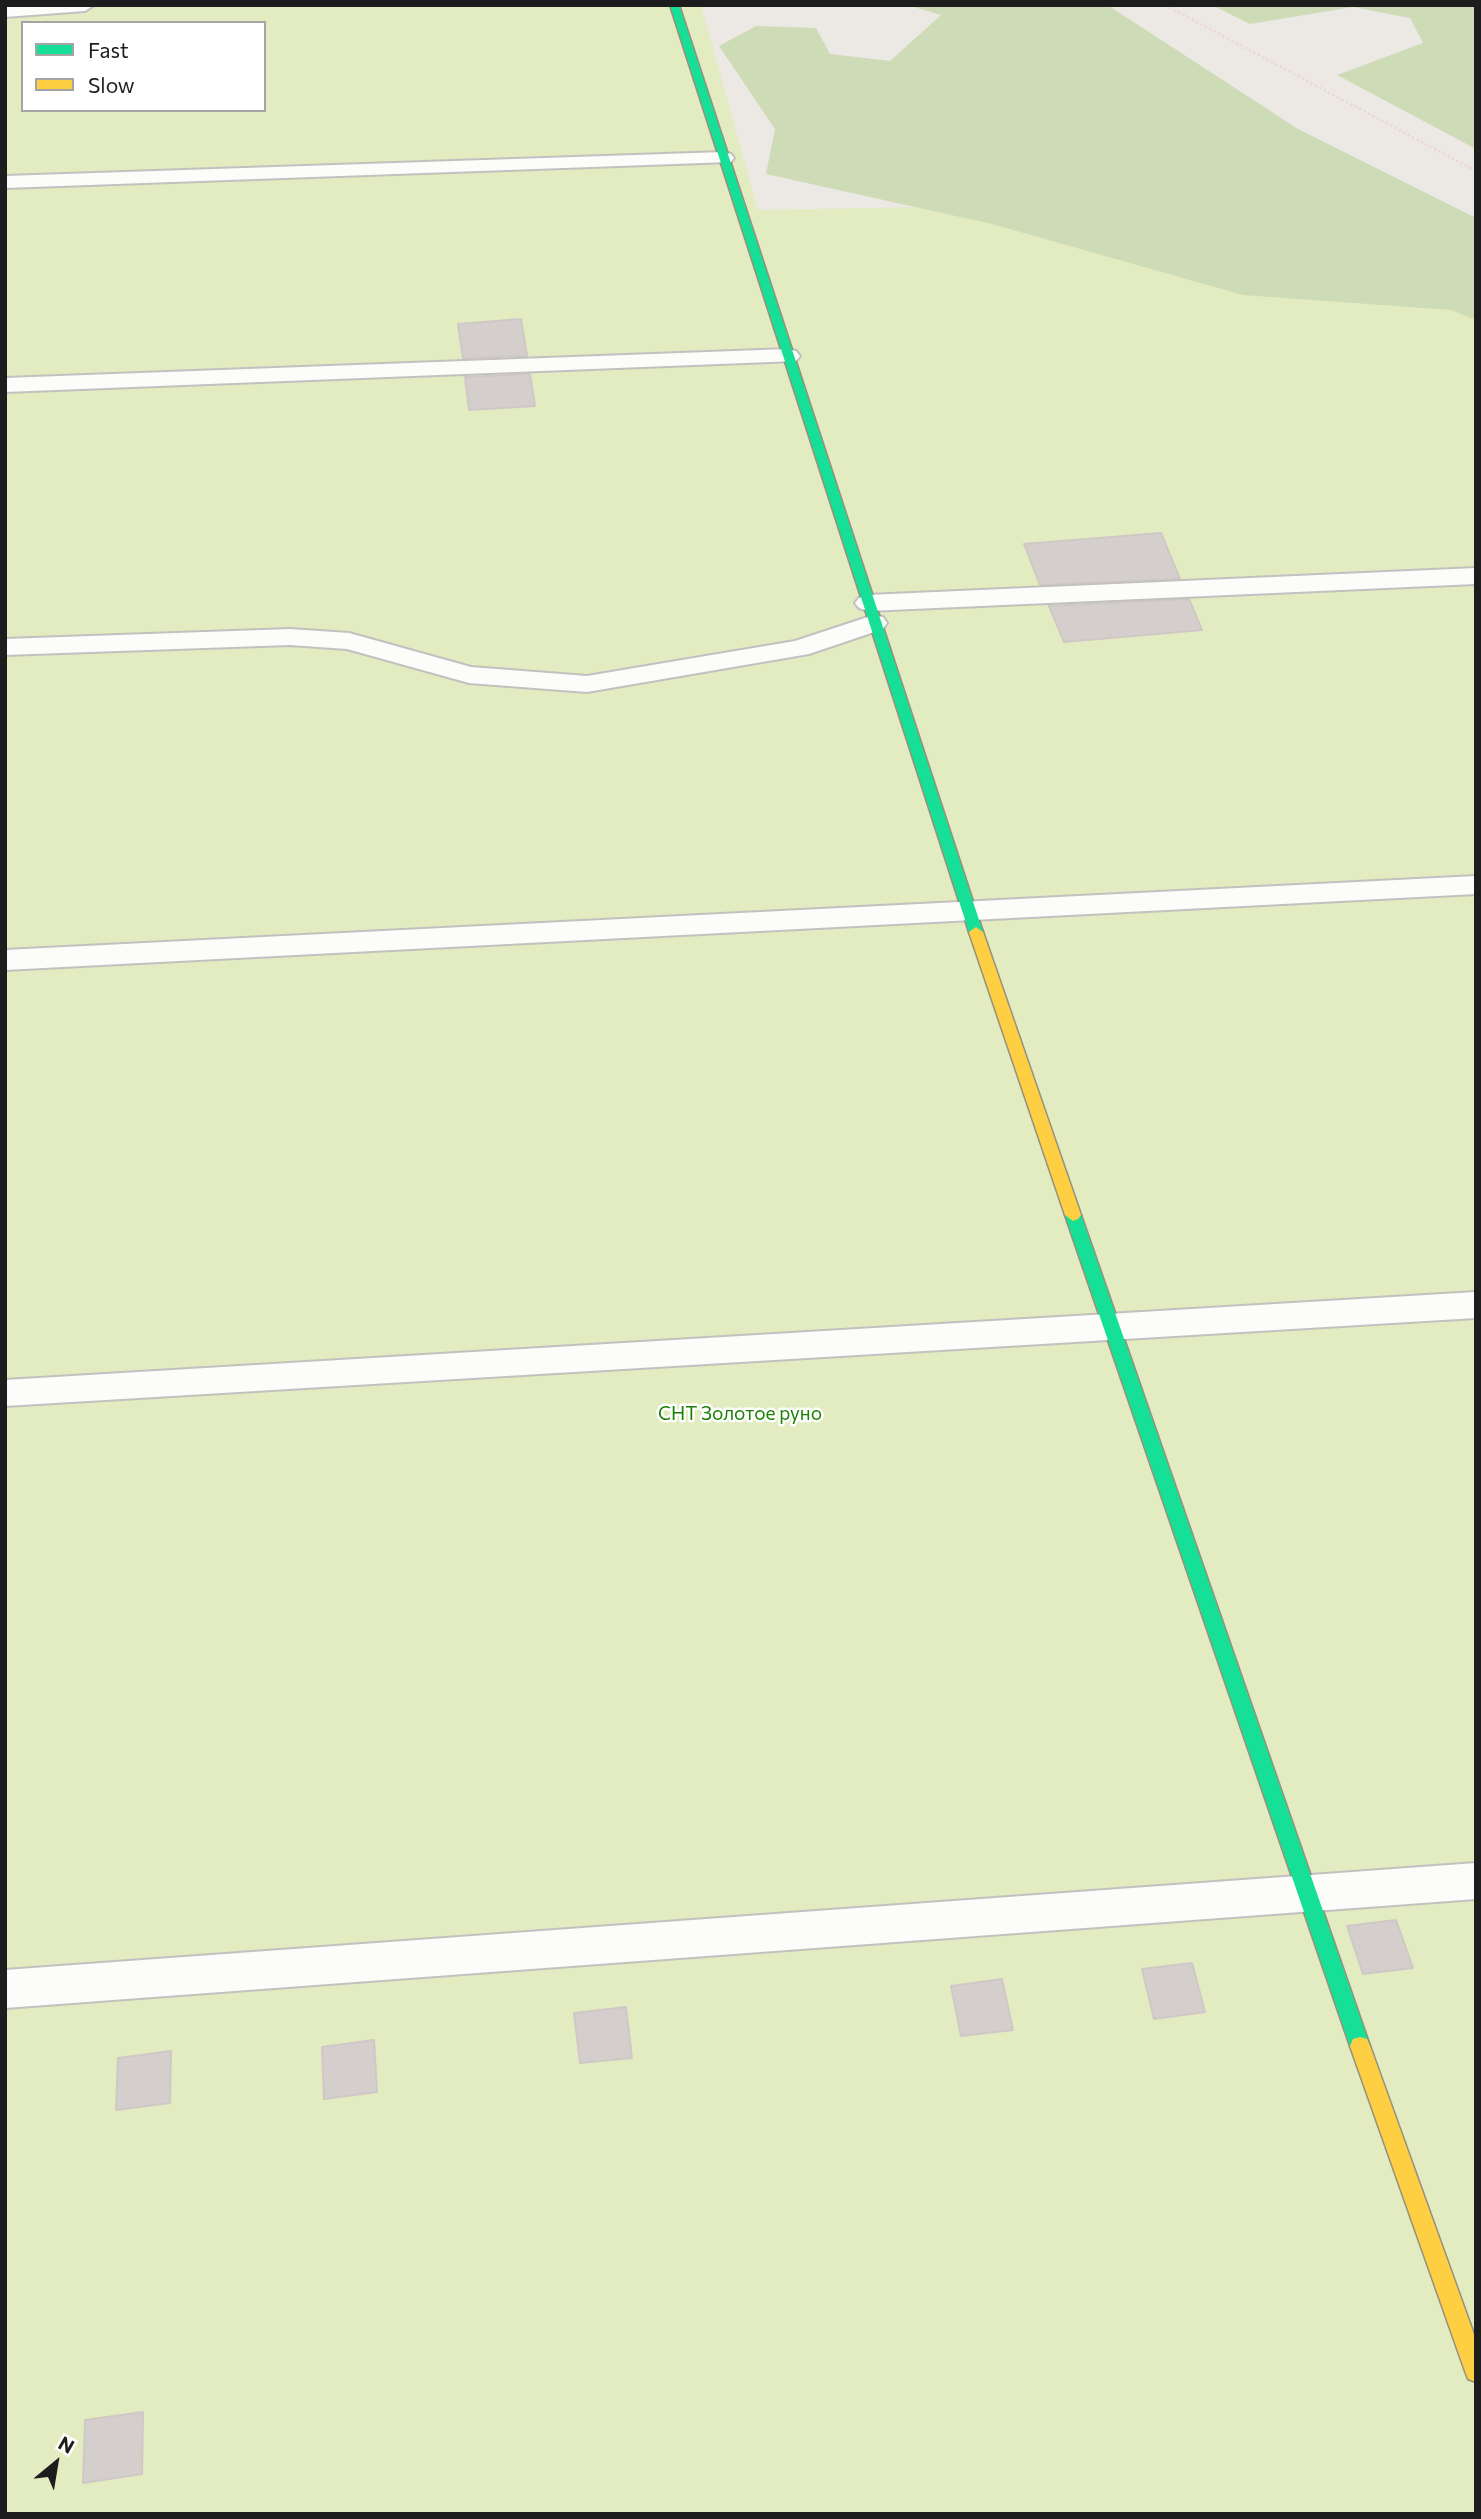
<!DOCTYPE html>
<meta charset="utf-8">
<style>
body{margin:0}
#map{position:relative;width:1481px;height:2519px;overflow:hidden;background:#ece8e4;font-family:Commissioner,sans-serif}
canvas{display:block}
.frame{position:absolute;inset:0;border:7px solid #1d1d1d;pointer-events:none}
.legend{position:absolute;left:21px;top:21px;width:245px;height:91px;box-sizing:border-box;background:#fff;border:2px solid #a5a5a5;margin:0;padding:9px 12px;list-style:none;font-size:21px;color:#1d1d1d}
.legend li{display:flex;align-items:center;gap:14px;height:35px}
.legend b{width:35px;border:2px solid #a5a5a5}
.north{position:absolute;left:21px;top:2428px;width:70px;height:70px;-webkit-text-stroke:5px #fff;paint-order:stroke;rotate:30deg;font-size:19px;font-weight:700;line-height:28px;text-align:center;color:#1d1d1d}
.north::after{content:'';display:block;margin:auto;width:24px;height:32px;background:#1d1d1d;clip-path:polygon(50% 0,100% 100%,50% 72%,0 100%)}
</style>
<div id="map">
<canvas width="1481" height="2519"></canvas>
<div class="frame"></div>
<ul class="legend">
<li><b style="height:9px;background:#16e098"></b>Fast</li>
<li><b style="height:9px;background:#ffcf43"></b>Slow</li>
</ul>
<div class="north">N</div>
</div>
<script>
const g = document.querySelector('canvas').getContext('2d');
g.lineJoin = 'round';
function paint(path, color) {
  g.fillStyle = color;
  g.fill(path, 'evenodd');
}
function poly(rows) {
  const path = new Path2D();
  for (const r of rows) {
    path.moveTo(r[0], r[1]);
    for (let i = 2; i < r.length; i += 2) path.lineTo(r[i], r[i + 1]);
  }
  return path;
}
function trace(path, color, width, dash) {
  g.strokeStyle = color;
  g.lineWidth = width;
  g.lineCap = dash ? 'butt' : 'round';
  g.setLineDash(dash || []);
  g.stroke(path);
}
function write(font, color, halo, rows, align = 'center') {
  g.font = font + ' Commissioner,sans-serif';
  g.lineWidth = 5;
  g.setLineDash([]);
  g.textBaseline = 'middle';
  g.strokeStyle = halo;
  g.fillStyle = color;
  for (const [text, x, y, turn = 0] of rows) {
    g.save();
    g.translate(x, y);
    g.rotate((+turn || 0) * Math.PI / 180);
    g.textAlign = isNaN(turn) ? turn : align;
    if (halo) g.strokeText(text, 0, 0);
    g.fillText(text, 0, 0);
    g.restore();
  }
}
paint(poly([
 [5,5,701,5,758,210,923,207,1403,294,1476,315,1476,2514,5,2514],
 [23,23,264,23,264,110,23,110]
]), '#e3ebc0');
paint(poly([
 [907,5,1109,6,1298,129,1476,218,1476,320,1451,310,1243,295,992,224,766,174,775,129,719,46,756,26,816,28,830,54,890,61,941,15],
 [1212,5,1476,5,1476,149,1337,75,1423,43,1410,18,1353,7,1250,24]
]), '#cedbb7');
const building = poly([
 [521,319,527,356,463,358,458,324,521,319],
 [530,374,535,406,469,410,465,377,530,374],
 [1161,533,1180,579,1040,585,1024,544,1161,533],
 [1189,599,1202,630,1064,642,1049,606,1189,599],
 [1396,1920,1413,1968,1363,1974,1347,1926,1396,1920],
 [1192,1963,1205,2012,1154,2019,1142,1969,1192,1963],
 [1002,1979,1013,2030,961,2036,951,1986,1002,1979],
 [626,2007,632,2058,580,2063,574,2013,626,2007],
 [374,2040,377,2092,324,2099,322,2047,374,2040],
 [171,2051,170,2103,116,2110,118,2058,171,2051],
 [143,2412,142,2474,83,2483,85,2420,143,2412]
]);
paint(building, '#d4cfcd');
trace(building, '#cfc8c6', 2);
const lane = poly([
 [5,5,94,5,85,11,5,17,5,5],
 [724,152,731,154,734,158,731,162,5,188,5,176,724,152],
 [788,349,796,351,800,356,796,361,5,392,5,378,788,349],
 [1476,568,1476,584,868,611,859,608,855,603,859,598,868,595,1476,568],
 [874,615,883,617,887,623,883,629,809,654,587,692,469,683,347,649,290,645,5,655,5,639,290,629,349,633,471,667,587,676,795,641,874,615],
 [1476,876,1476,894,5,970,5,950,1476,876],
 [1476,1292,1476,1318,5,1406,5,1380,1476,1292],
 [1476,1863,1476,1899,5,2008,5,1970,1476,1863]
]);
const fast = poly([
 [670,5,679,5,983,932,981,935,971,935,969,932,670,5],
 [1073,1209,1081,1215,1370,2046,1367,2053,1360,2055,1353,2053,1350,2046,1065,1215,1073,1209]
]);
const slow = poly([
 [976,927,983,932,1081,1215,1078,1219,1073,1221,1065,1215,969,932,976,927],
 [1360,2037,1367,2039,1370,2046,1476,2340,1476,2382,1468,2379,1465,2371,1350,2046,1353,2039,1360,2037]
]);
trace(lane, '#c3c1bf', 4);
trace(fast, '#96917c', 3);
trace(slow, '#96917c', 3);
trace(poly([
 [1165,5,1476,171]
]), '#ebd7da', 2.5, [2.5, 2.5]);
paint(lane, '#fcfcfb');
paint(fast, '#16e098');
paint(slow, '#ffcf43');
write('19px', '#1b8104', '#fff', [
 ["СНТ Золотое руно",740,1414]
]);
</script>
